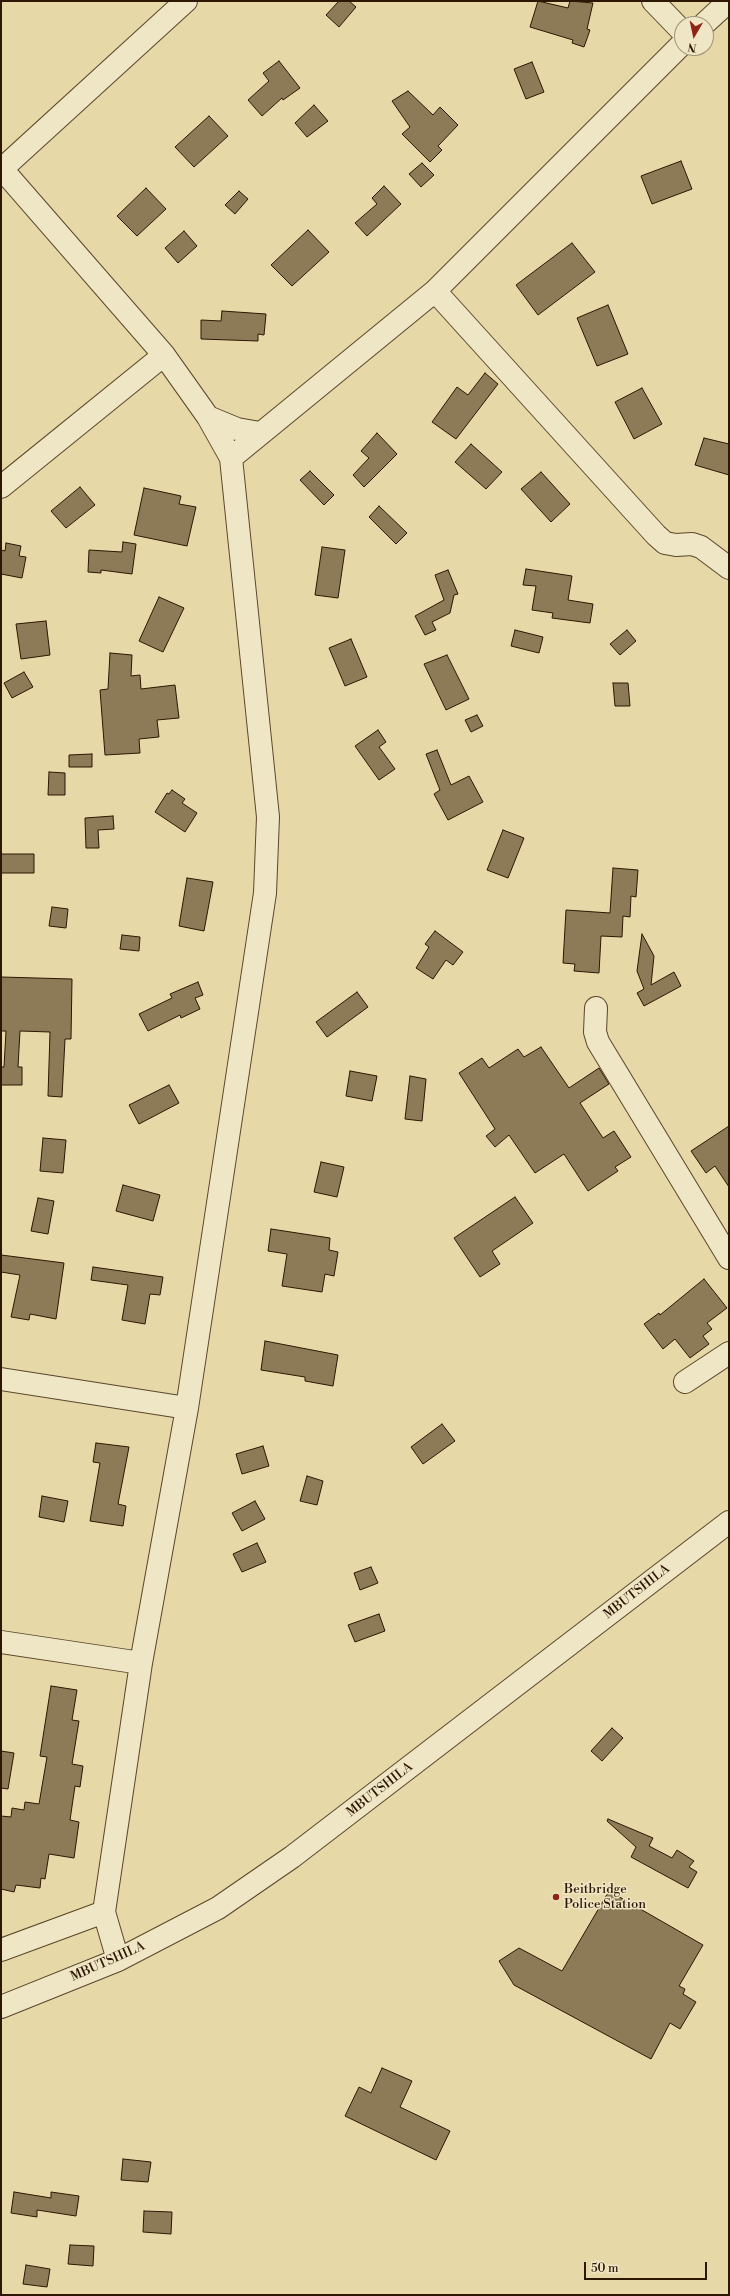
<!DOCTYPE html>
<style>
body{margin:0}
#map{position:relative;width:730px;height:2296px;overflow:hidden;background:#e6d8a7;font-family:"Libre Bodoni",serif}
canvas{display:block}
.frame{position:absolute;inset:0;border:2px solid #2d1602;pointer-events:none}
.north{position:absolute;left:674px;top:16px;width:40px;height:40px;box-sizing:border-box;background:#efe6c6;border:1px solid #a19378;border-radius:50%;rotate:189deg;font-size:11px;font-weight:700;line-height:16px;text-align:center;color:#2d1602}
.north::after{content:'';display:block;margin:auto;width:14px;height:18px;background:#8f2418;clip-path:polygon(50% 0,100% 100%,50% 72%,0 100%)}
.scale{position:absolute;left:584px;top:2262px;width:123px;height:18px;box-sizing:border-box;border:2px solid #2d1602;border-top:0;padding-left:5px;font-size:12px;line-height:14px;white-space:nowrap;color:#2d1602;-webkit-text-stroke:3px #efe6c6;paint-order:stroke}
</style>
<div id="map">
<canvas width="730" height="2296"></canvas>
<div class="frame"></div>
<div class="north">N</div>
<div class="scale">50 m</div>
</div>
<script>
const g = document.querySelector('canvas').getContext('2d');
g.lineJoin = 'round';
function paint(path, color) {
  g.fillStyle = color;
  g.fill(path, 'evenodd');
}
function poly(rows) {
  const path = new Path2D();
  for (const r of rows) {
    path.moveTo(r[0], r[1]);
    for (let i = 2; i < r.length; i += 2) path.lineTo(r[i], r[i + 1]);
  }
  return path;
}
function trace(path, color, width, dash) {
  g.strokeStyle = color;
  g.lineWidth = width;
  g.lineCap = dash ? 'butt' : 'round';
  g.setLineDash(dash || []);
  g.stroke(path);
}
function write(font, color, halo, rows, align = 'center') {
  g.font = font + ' "Libre Bodoni",serif';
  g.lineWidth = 3;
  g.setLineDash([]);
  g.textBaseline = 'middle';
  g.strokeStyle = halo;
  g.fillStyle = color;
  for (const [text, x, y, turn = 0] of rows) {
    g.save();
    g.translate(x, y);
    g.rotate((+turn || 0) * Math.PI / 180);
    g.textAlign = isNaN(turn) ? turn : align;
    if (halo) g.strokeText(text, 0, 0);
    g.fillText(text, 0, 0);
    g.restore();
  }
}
const building = poly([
 [339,1,349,1,356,7,339,27,326,15,339,1],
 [538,1,568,8,570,1,593,3,587,29,590,30,584,47,572,43,573,40,530,27,538,1],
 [279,61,300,88,283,100,282,98,262,116,248,100,269,81,263,73,279,61],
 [532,62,544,92,526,99,514,69,532,62],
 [408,91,433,115,440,107,458,125,438,146,442,150,430,162,402,134,410,127,392,101,408,91],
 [314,105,328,121,307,137,295,123,314,105],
 [209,116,228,136,194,167,175,147,209,116],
 [681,161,692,189,652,204,641,176,681,161],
 [422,163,434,175,421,187,409,174,422,163],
 [384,186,401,204,367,236,355,223,377,204,372,198,384,186],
 [146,188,166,209,137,236,117,216,146,188],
 [239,191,248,199,235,214,225,205,239,191],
 [308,230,329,252,292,286,271,265,308,230],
 [184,231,197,246,178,263,165,248,184,231],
 [572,243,595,272,538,315,516,285,572,243],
 [608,305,628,354,597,366,577,318,608,305],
 [222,311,266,314,264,335,258,334,258,341,201,339,201,320,221,321,222,311],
 [485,373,498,384,456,439,432,422,457,387,468,395,485,373],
 [642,388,662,424,634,439,615,402,642,388],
 [377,433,397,454,364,487,353,475,369,458,361,451,377,433],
 [704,438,729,444,729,475,695,465,704,438],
 [471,444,502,472,486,489,455,462,471,444],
 [310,471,334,495,324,505,300,480,310,471],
 [541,472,570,504,551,522,521,489,541,472],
 [80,487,95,505,66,528,51,511,80,487],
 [144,488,181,496,179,504,196,507,187,546,134,535,144,488],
 [379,506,407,533,396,544,369,517,379,506],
 [123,542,136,544,132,574,101,570,101,573,88,572,89,550,122,552,123,542],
 [6,543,21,546,19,556,26,557,22,578,1,574,1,550,5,551,6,543],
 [322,547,345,550,338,598,315,595,322,547],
 [526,569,572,576,568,600,593,604,590,623,552,618,553,613,532,610,536,586,523,585,526,569],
 [448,570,458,594,454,595,450,613,432,622,436,630,425,635,415,616,444,600,435,575,448,570],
 [159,597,184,608,163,652,139,641,159,597],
 [46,621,50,655,21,659,16,624,46,621],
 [515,630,543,637,539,653,511,646,515,630],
 [627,630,636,641,620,655,610,644,627,630],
 [351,639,367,677,345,686,329,648,351,639],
 [110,653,132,655,131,676,140,675,141,689,175,685,179,718,157,720,159,737,139,739,140,753,105,755,100,690,108,689,110,653],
 [447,655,469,699,446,710,424,664,447,655],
 [24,672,33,687,12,698,4,683,24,672],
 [613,683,628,683,630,706,615,706,613,683],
 [477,715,483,726,471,732,465,720,477,715],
 [378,730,386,742,379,747,395,769,379,780,355,746,378,730],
 [437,750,451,785,469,776,483,802,448,820,434,794,440,790,426,754,437,750],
 [92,754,92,767,69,767,69,755,92,754],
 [49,772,65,773,65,795,48,795,49,772],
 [172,790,185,799,182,803,197,813,185,832,155,812,167,793,169,794,172,790],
 [113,816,114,829,98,830,99,848,86,848,85,818,113,816],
 [503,830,524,838,508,878,487,870,503,830],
 [1,854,34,854,34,873,1,873,1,854],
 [613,868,638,870,636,897,631,896,630,917,623,916,622,937,601,936,599,973,574,971,575,964,563,963,566,910,610,913,613,868],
 [187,878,213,882,204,931,179,926,187,878],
 [52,907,68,909,66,928,49,926,52,907],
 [435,931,463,952,453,965,446,960,433,979,416,968,429,947,425,944,435,931],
 [642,934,654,956,651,985,674,972,681,986,644,1006,637,993,644,989,637,971,642,934],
 [122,935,140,937,139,951,120,949,122,935],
 [1,977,72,979,71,1039,65,1039,62,1097,48,1096,50,1032,20,1031,18,1067,22,1067,22,1085,1,1085,1,1067,4,1067,6,1031,1,1031,1,977],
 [198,982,203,995,195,998,200,1009,181,1018,180,1015,148,1031,139,1014,172,998,170,994,198,982],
 [357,992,368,1007,327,1037,316,1022,357,992],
 [541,1047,569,1088,599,1068,609,1084,580,1103,603,1138,614,1131,631,1157,615,1167,618,1171,588,1191,564,1154,535,1173,509,1135,495,1147,486,1136,495,1129,459,1073,482,1058,489,1068,518,1049,524,1057,541,1047],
 [350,1071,377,1076,372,1101,346,1096,350,1071],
 [410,1076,426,1079,422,1121,405,1119,410,1076],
 [169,1085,179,1103,139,1124,129,1105,169,1085],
 [729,1126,729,1187,715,1166,706,1173,691,1151,729,1126],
 [43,1138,66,1140,63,1173,40,1171,43,1138],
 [321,1162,344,1167,337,1197,314,1192,321,1162],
 [123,1185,160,1195,153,1221,116,1211,123,1185],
 [515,1197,533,1223,492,1251,500,1264,480,1277,454,1238,515,1197],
 [38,1198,54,1201,48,1234,31,1231,38,1198],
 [271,1229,330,1238,329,1250,338,1252,334,1276,325,1274,322,1292,282,1286,287,1254,268,1251,271,1229],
 [1,1255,64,1263,56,1319,30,1314,29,1320,11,1317,20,1275,1,1272,1,1255],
 [93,1267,163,1277,160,1295,150,1294,145,1324,122,1320,128,1285,91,1280,93,1267],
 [704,1279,727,1308,707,1323,712,1329,703,1336,709,1344,690,1358,675,1339,663,1349,644,1324,659,1313,660,1315,704,1279],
 [265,1341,338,1355,333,1386,305,1381,305,1377,261,1370,265,1341],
 [442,1424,455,1441,423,1464,411,1447,442,1424],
 [96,1443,129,1447,118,1504,126,1506,123,1526,90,1521,100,1463,93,1462,96,1443],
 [263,1446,269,1466,242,1474,236,1454,263,1446],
 [307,1476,323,1481,317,1505,300,1501,307,1476],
 [42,1496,68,1501,64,1522,39,1517,42,1496],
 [255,1501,265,1519,242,1531,232,1513,255,1501],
 [257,1543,266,1562,242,1572,233,1554,257,1543],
 [371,1567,378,1583,360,1590,354,1573,371,1567],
 [379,1614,385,1631,355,1642,348,1625,379,1614],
 [51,1686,77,1690,72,1720,79,1721,72,1764,83,1766,80,1787,75,1786,70,1820,79,1822,74,1858,49,1854,45,1879,41,1878,40,1888,16,1885,14,1892,1,1889,1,1816,11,1817,12,1808,24,1810,25,1802,39,1804,47,1757,40,1756,51,1686],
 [612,1728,623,1738,602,1761,591,1751,612,1728],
 [1,1751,14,1753,8,1789,1,1788,1,1751],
 [608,1819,653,1838,649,1846,672,1858,677,1850,694,1861,689,1867,697,1872,688,1888,631,1857,636,1847,607,1821,608,1819],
 [609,1891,703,1945,679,1986,685,1989,683,1994,696,2002,680,2029,670,2023,651,2059,514,1985,499,1961,519,1948,562,1971,609,1891],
 [382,2068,412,2081,400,2107,450,2131,436,2160,345,2116,359,2087,371,2093,382,2068],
 [123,2159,151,2162,148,2182,121,2180,123,2159],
 [14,2192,51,2198,51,2192,79,2196,76,2216,37,2210,37,2217,11,2213,14,2192],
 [144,2211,172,2212,171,2234,143,2232,144,2211],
 [70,2245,94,2246,93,2266,68,2264,70,2245],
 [26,2265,50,2269,47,2287,23,2284,26,2265]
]);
paint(building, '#8d7b58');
trace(building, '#2d1602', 1);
const minor = poly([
 [653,1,682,31],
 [704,24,729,1],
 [1,168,164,355,208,417,231,458,268,817,265,893,187,1408,141,1663,104,1912,118,1960],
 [2,169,186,1],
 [435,291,656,535,665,543,676,545,692,544,701,547,729,568],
 [208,417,237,429,260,433],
 [231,458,435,291,682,44],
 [1,487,164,355],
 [596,1008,595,1032,598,1042,729,1258],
 [1,1379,187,1408],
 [685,1382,729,1353],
 [1,1642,141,1663],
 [1,1950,104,1912],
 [1,2007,118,1960,218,1908,292,1857,729,1522]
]);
trace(minor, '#5b462b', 24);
trace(minor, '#efe6c6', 22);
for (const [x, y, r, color] of [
 [556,1897,4,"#8f2418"]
]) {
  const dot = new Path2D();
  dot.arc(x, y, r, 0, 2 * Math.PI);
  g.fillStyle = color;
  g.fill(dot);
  trace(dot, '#efe6c6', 1.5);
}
write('13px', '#2d1602', '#efe6c6', [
 ["MBUTSHILA",637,1592,-38],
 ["MBUTSHILA",380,1790,-38],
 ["MBUTSHILA",108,1962,-24]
]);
write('13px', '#2d1602', '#efe6c6', [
 ["Beitbridge",564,1890],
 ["Police Station",564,1905]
], 'left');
</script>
